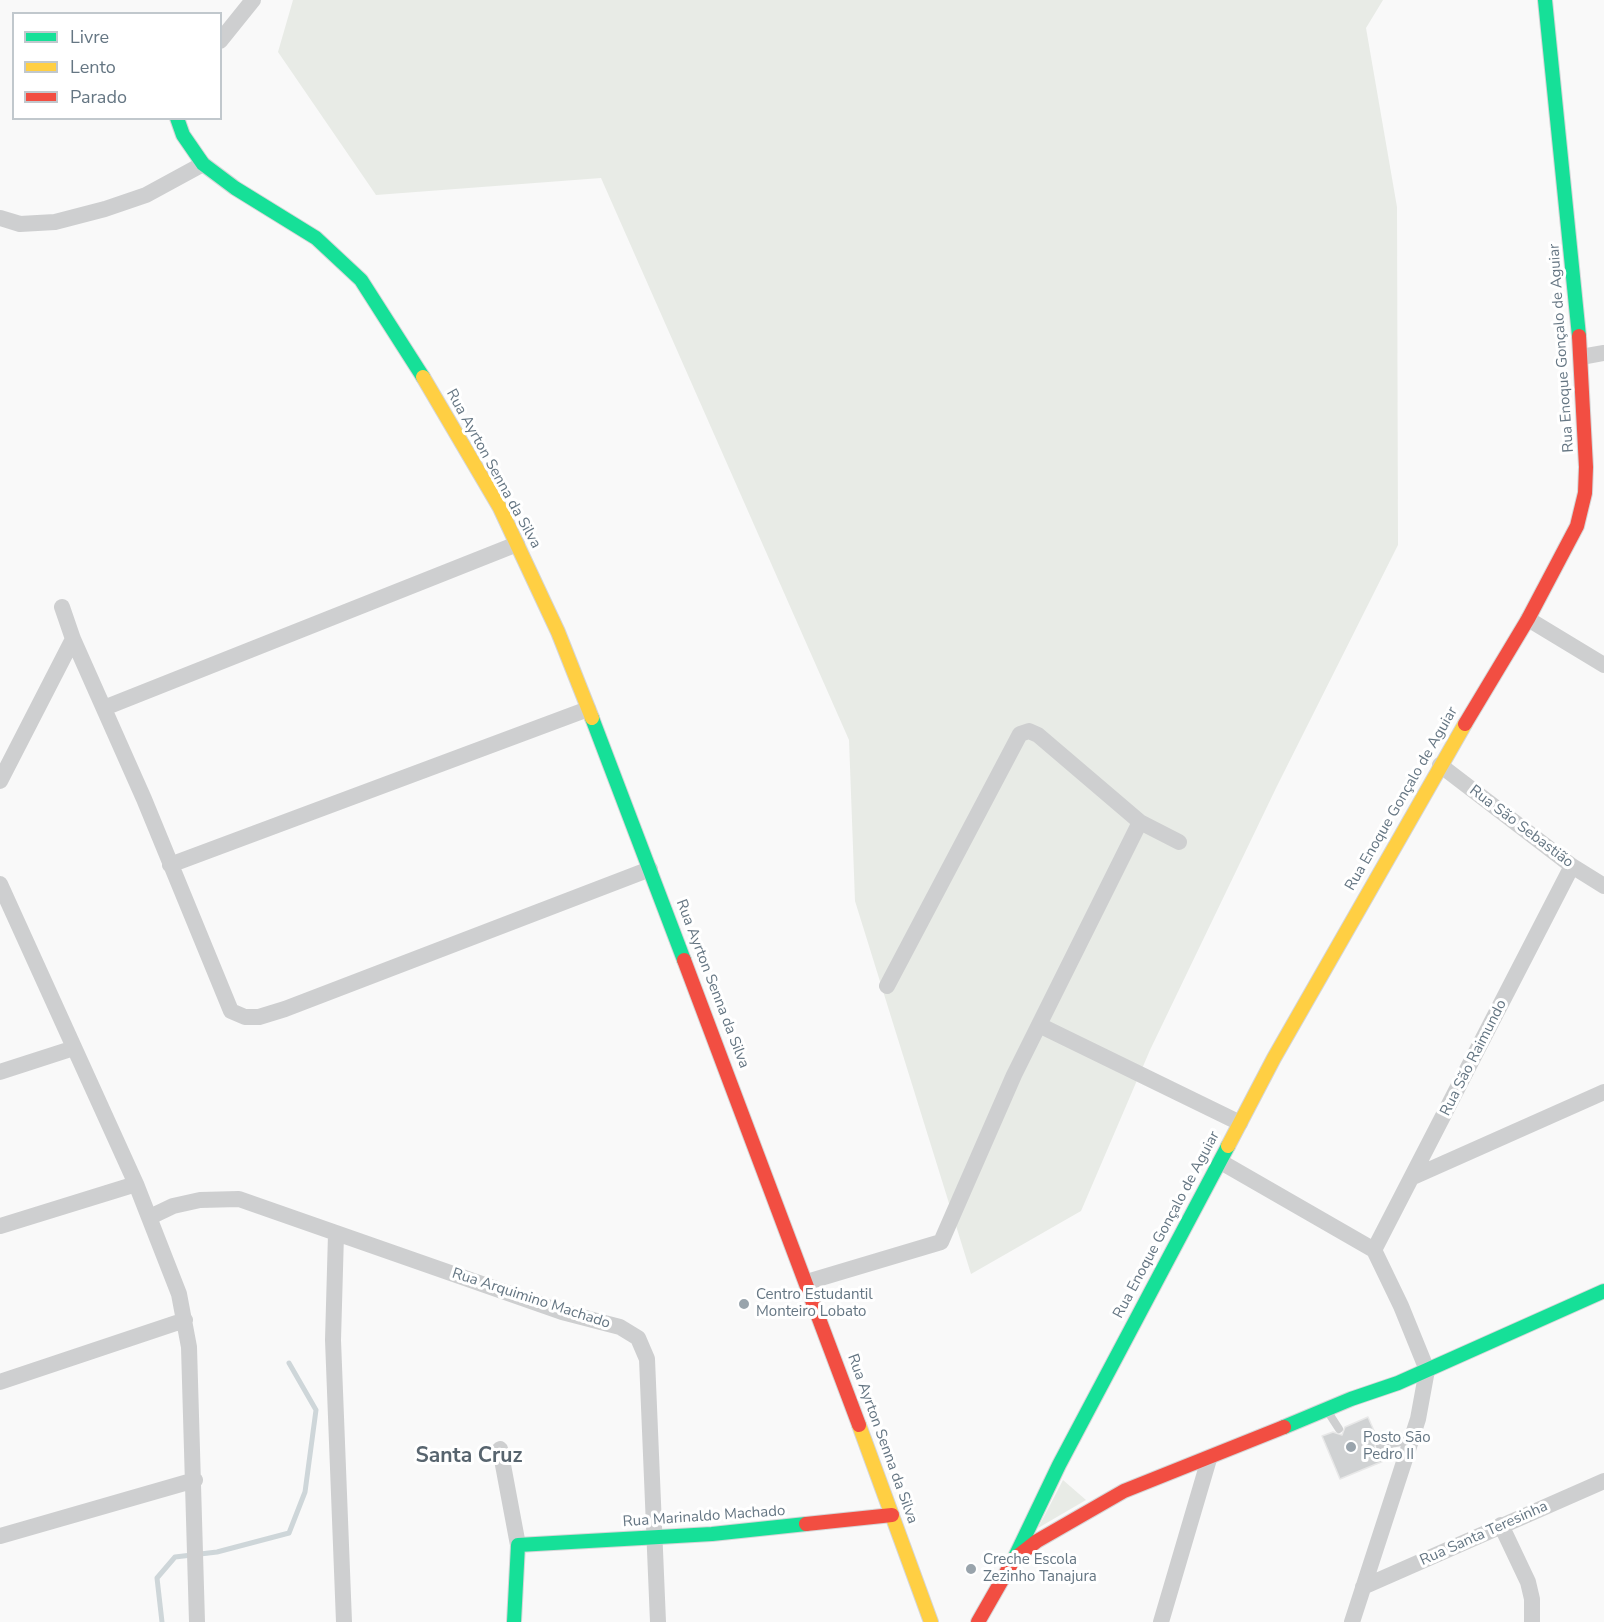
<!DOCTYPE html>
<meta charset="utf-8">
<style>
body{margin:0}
#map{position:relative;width:1604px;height:1622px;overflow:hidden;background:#f9f9f9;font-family:"Nunito Sans",sans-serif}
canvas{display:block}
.legend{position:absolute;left:12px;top:12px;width:210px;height:108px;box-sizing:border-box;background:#fff;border:2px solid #c1c8cd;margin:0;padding:8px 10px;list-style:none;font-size:18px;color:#657683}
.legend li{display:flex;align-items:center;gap:12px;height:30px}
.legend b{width:30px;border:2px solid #c1c8cd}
</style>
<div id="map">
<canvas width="1604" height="1622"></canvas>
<ul class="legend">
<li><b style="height:8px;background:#16e098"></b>Livre</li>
<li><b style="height:8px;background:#ffcf43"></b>Lento</li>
<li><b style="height:8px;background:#f24e42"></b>Parado</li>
</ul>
</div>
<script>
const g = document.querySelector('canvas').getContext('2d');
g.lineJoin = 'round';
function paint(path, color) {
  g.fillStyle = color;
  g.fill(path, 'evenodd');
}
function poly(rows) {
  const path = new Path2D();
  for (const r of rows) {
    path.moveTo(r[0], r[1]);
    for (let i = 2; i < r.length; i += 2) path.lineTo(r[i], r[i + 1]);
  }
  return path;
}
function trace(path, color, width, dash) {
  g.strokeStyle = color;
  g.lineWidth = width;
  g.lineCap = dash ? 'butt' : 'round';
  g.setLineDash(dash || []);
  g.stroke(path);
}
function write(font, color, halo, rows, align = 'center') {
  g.font = font + ' "Nunito Sans",sans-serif';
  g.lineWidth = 6;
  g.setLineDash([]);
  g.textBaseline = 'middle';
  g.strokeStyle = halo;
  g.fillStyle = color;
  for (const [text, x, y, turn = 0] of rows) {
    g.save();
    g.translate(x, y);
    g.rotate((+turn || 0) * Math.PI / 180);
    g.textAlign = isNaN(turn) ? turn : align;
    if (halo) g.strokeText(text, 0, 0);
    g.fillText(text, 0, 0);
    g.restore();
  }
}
paint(poly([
 [293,0,1383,0,1366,28,1397,207,1398,545,1277,786,1150,1050,1081,1211,971,1274,855,901,849,740,601,178,376,195,278,52],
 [1063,1480,1086,1500,1038,1528]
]), '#e8ebe6');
trace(poly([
 [162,1622,157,1578,175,1557,217,1552,289,1533,305,1492,316,1410,289,1363]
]), '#ced6d9', 5);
const building = poly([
 [1368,1417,1378,1440,1374,1448,1382,1452,1386,1460,1340,1479,1322,1436,1333,1432,1342,1435,1345,1427,1368,1417]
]);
paint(building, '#d0d2d3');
trace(building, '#e8e8e8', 1.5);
const fast = poly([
 [1545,0,1579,336],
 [177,118,183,135,203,164,235,188,316,238,361,280,423,377],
 [592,718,684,960],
 [1284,1427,1351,1399,1398,1383,1604,1291],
 [1014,1559,1059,1465,1228,1146],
 [514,1622,518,1545,712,1534,806,1524]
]);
const slow = poly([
 [423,377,500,508,558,632,592,718],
 [1228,1146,1274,1058,1465,724],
 [859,1425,931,1622]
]);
const jam = poly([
 [1465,724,1528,619,1577,526,1585,493,1586,467,1579,336],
 [684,960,859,1425],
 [806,1524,892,1515],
 [978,1622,1014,1559,1037,1541,1124,1491,1284,1427]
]);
trace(fast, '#d5d6d7', 16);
trace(slow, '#d5d6d7', 16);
trace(jam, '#d5d6d7', 16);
trace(poly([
 [1328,1412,1339,1429],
 [1380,1446,1411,1440]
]), '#cecfd0', 8);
trace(poly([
 [220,41,253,0],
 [0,218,20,224,55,222,105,209,146,195,203,164],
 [1581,357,1604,353],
 [62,607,73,639,144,799,231,1011,245,1017,259,1017,285,1009,650,869],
 [1528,619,1604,665],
 [104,708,517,544],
 [1440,765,1572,866,1604,886],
 [0,781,73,639],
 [1140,822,1179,842],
 [170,865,588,709],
 [0,884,136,1184,179,1294,189,1347,197,1622],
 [1039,1025,1240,1123],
 [0,1072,74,1048],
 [1221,1162,1374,1250,1401,1306,1427,1370,1418,1419,1352,1622],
 [1413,1177,1604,1092],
 [150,1217,173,1206,200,1200,239,1199,562,1312,620,1327,638,1338,647,1359,658,1622],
 [0,1226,136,1184],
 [336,1234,333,1340,344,1622],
 [1374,1250,1572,866],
 [807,1282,941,1242,1014,1075,1140,822,1038,735,1029,731,1020,734,887,986],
 [0,1382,185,1320],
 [500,1449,518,1545],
 [1501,1525,1528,1582,1532,1599,1532,1622],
 [0,1536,195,1480],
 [1363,1587,1604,1481],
 [1161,1622,1209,1459]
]), '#cecfd0', 16);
trace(fast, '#16e098', 14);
trace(slow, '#ffcf43', 14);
trace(jam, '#f24e42', 14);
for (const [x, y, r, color] of [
 [744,1304,6,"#99a4ac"],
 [1351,1447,6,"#99a4ac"],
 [971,1569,6,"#99a4ac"]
]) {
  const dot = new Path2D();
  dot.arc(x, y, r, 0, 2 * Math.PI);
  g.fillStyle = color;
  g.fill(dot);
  trace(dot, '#fff', 2);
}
write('15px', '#657683', '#fff', [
 ["Rua Enoque Gonçalo de Aguiar",1562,348,-94],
 ["Rua Ayrton Senna da Silva",493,469,61],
 ["Rua Enoque Gonçalo de Aguiar",1402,799,-60],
 ["Rua São Sebastião",1521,827,37],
 ["Rua Ayrton Senna da Silva",712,984,69],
 ["Rua São Raimundo",1474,1058,-63],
 ["Rua Enoque Gonçalo de Aguiar",1167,1225,-62],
 ["Rua Arquimino Machado",531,1299,18],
 ["Rua Ayrton Senna da Silva",882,1439,70],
 ["Rua Marinaldo Machado",704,1517,-4],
 ["Rua Santa Teresinha",1484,1534,-24]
]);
write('15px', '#657683', '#fff', [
 ["Centro Estudantil",756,1295],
 ["Monteiro Lobato",756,1312],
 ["Posto São",1363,1438],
 ["Pedro II",1363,1455],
 ["Creche Escola",983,1560],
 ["Zezinho Tanajura",983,1577]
], 'left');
write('bold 21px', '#57646e', '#fff', [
 ["Santa Cruz",469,1457]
]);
</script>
